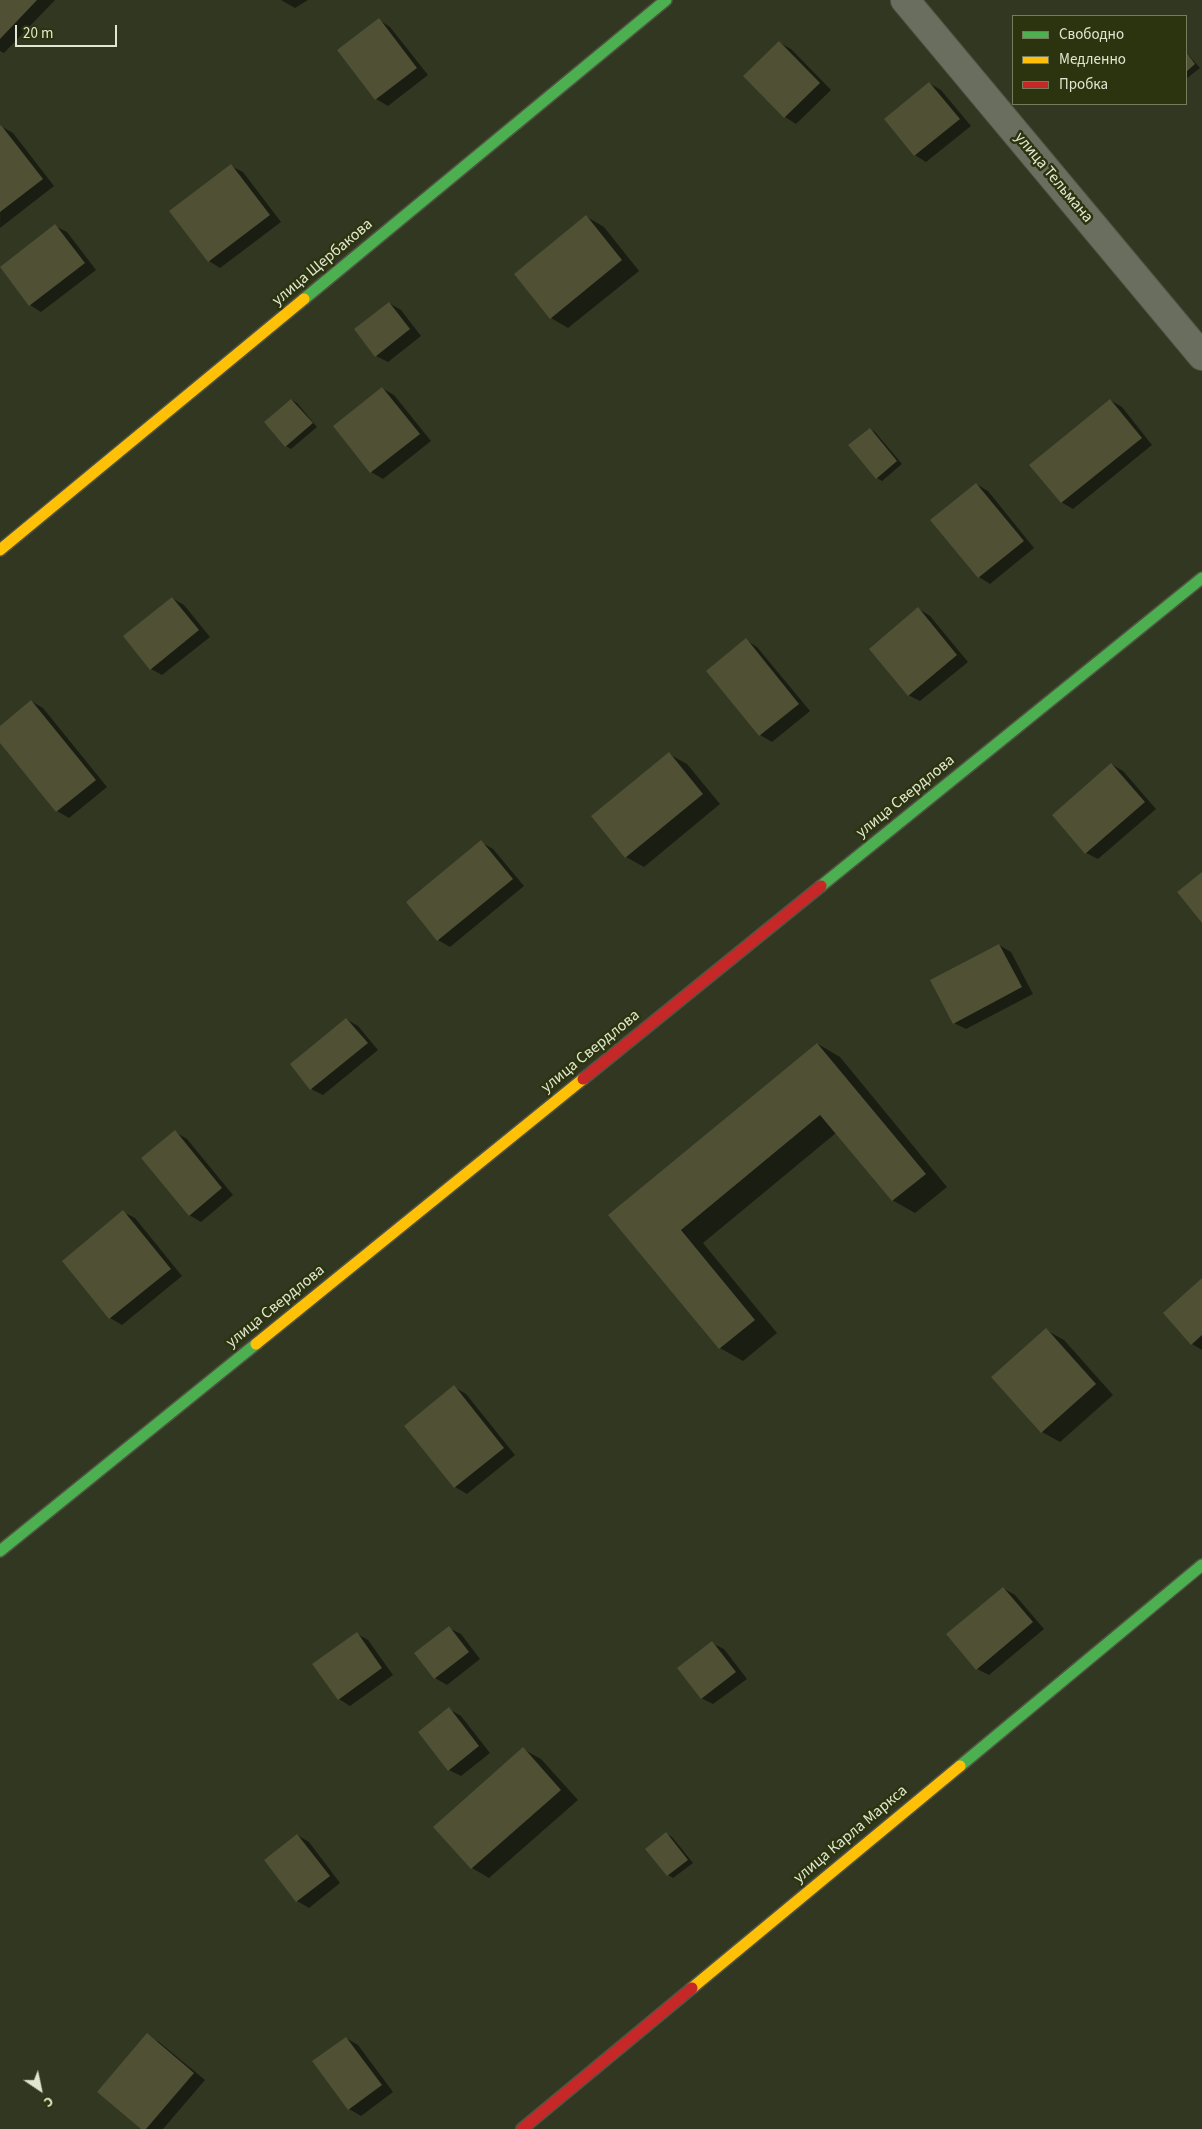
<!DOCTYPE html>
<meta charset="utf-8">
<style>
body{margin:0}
#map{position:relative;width:1202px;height:2129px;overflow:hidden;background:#323722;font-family:"Source Sans 3",sans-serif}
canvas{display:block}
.legend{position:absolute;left:1012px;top:15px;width:175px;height:90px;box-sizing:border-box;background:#2c340f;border:1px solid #747c5d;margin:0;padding:6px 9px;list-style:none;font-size:15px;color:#e0e7d1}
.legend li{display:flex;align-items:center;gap:10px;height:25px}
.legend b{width:25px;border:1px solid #747c5d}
.north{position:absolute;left:15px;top:2064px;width:50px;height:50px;-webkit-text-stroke:4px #2c340f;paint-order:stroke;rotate:146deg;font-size:14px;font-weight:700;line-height:20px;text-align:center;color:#e0e7d1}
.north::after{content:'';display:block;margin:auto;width:18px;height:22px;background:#e0e7d1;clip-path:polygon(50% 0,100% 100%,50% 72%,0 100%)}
.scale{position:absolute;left:15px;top:25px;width:102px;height:22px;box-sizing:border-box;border:2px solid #e0e7d1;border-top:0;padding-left:6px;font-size:15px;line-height:18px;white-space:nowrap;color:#e0e7d1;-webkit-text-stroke:4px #2c340f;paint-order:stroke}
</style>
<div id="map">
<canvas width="1202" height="2129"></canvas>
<ul class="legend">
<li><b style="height:6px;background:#4caf50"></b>Свободно</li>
<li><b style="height:6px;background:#ffc107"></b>Медленно</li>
<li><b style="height:6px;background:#c62828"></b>Пробка</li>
</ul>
<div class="north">С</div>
<div class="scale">20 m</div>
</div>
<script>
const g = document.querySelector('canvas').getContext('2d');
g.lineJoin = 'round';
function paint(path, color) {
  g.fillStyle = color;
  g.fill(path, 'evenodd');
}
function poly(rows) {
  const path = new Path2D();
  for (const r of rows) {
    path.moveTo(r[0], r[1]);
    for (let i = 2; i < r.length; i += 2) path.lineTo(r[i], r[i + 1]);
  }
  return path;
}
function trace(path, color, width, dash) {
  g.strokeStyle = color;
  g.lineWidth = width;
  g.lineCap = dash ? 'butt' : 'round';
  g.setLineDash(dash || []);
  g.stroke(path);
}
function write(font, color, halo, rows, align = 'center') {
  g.font = font + ' "Source Sans 3",sans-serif';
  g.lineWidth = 5;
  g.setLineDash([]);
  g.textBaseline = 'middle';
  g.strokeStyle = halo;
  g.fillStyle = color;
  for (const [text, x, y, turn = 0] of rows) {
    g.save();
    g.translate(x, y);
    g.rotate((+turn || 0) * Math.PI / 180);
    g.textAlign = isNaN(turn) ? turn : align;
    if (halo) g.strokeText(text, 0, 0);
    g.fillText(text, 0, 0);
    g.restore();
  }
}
paint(poly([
 [0,0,55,0,4,53,0,51],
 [281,0,308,0,295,8],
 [379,20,390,27,428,75,388,106,376,99],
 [780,43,791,49,831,90,796,124,785,117],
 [1186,52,1200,68,1186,79],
 [929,83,941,90,971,126,926,162,915,155],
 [1,126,13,133,54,186,0,228],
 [231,166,243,172,281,222,220,268,209,261],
 [587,217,604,227,639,271,568,328,551,318],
 [55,226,67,232,96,270,41,312,30,305],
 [389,303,401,310,421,336,388,362,376,356],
 [382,388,394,395,431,441,383,479,371,472,335,426],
 [292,400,297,403,317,427,291,449,286,446],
 [1110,400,1122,407,1152,445,1073,509,1061,502],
 [870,429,875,432,902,464,882,481,877,478],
 [976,484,988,491,1034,548,990,584,979,577,932,520],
 [172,598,184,605,210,637,162,675,151,669],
 [919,609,930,616,968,662,920,701,908,695],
 [746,640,757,647,810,711,772,742,760,735,707,671],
 [31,701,43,708,107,787,69,818,57,811,0,741,0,727],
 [669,754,687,764,720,804,644,867,626,857],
 [1111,764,1123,771,1156,809,1098,859,1086,853],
 [481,842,493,849,524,886,450,947,438,940],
 [999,945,1011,952,1033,994,966,1029,954,1023],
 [346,1019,358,1026,378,1050,323,1095,311,1089],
 [818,1044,840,1057,947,1187,915,1213,892,1200,836,1133,703,1243,777,1333,743,1361,720,1348,610,1216],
 [175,1132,187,1139,233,1195,201,1222,189,1215],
 [123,1212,135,1218,182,1276,122,1325,110,1318,63,1261],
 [1202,1280,1202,1350,1192,1344],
 [1046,1330,1064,1340,1113,1395,1060,1442,1042,1432,993,1377],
 [454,1387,466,1394,515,1455,467,1494,455,1487],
 [1003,1588,1015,1595,1044,1629,989,1675,977,1669],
 [449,1628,461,1634,480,1659,447,1685,435,1678,416,1653],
 [357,1634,368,1640,393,1675,350,1706,339,1699],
 [712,1643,724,1649,747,1679,713,1704,701,1698],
 [449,1709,461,1716,490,1753,461,1776,449,1770],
 [523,1749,541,1759,578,1800,489,1878,472,1868,435,1827],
 [667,1834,672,1837,693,1863,673,1878,668,1875],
 [297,1835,309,1842,340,1883,309,1908,297,1901,265,1860],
 [147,2035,159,2042,205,2080,163,2129,143,2129],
 [346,2038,358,2045,393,2092,361,2116,349,2109,314,2062]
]), '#0007');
paint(poly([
 [0,0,37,0,0,39],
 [379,18,417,68,375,100,337,50],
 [779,41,820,83,784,118,743,76],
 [1186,52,1195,64,1186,72],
 [929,82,960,119,914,156,884,119],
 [1,125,43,179,0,212,0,126],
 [231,164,270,215,208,262,169,211],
 [586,215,622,260,550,319,514,274],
 [55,224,85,263,29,306,0,267],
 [389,302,410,329,375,357,354,329],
 [382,387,420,434,370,473,333,426],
 [291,399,313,423,285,447,264,422],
 [1110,399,1142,438,1061,503,1029,465],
 [870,428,897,461,876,479,848,445],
 [976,483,1024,541,978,578,930,520],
 [172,597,199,630,150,670,123,636],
 [918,607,957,655,908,696,869,649],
 [746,638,799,704,759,736,706,671],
 [31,700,96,780,56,812,0,743,0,726],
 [669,752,703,794,625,858,591,816],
 [1111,763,1145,802,1085,854,1052,815],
 [481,840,513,879,437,941,406,902],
 [1202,872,1202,923,1177,892],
 [999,944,1022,987,953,1024,930,980],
 [346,1018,368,1043,310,1090,290,1064],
 [817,1043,926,1174,892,1201,820,1115,681,1230,755,1320,719,1349,608,1215],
 [175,1130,222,1188,189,1216,141,1158],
 [123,1210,171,1269,109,1319,62,1261],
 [1202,1278,1202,1335,1191,1345,1163,1313],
 [1046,1328,1096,1384,1041,1433,991,1377],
 [454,1385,504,1448,454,1488,404,1426],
 [1003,1587,1033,1622,976,1670,946,1634],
 [449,1626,469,1652,434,1679,414,1653],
 [357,1632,382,1668,338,1700,312,1664],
 [712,1641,736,1672,701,1699,677,1668],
 [449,1707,479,1746,448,1771,418,1732],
 [523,1747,561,1790,471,1869,433,1827],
 [666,1832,688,1860,667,1876,645,1849],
 [297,1834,330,1876,296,1902,264,1860],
 [147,2033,194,2073,146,2129,141,2129,97,2092],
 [346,2037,382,2085,348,2110,312,2061]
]), '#4f5034');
const street = poly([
 [905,0,1202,356]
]);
const fast = poly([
 [304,299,666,0],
 [821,886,1202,578],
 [0,1551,256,1344],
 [960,1766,1202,1565]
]);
const slow = poly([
 [0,550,304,299],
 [256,1344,583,1079],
 [692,1988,960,1766]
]);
const jam = poly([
 [583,1079,821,886],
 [522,2129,692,1988]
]);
trace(street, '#505443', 30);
trace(fast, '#505443', 14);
trace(slow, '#505443', 14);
trace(jam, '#505443', 14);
trace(street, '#6a6e5f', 28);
trace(fast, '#4caf50', 11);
trace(slow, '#ffc107', 11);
trace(jam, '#c62828', 11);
write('16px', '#e0e7d1', '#2c340f', [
 ["улица Тельмана",1053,178,50],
 ["улица Щербакова",323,263,-40],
 ["улица Свердлова",906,797,-39],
 ["улица Свердлова",591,1052,-39],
 ["улица Свердлова",276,1307,-39],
 ["улица Карла Маркса",851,1835,-40]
]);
</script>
